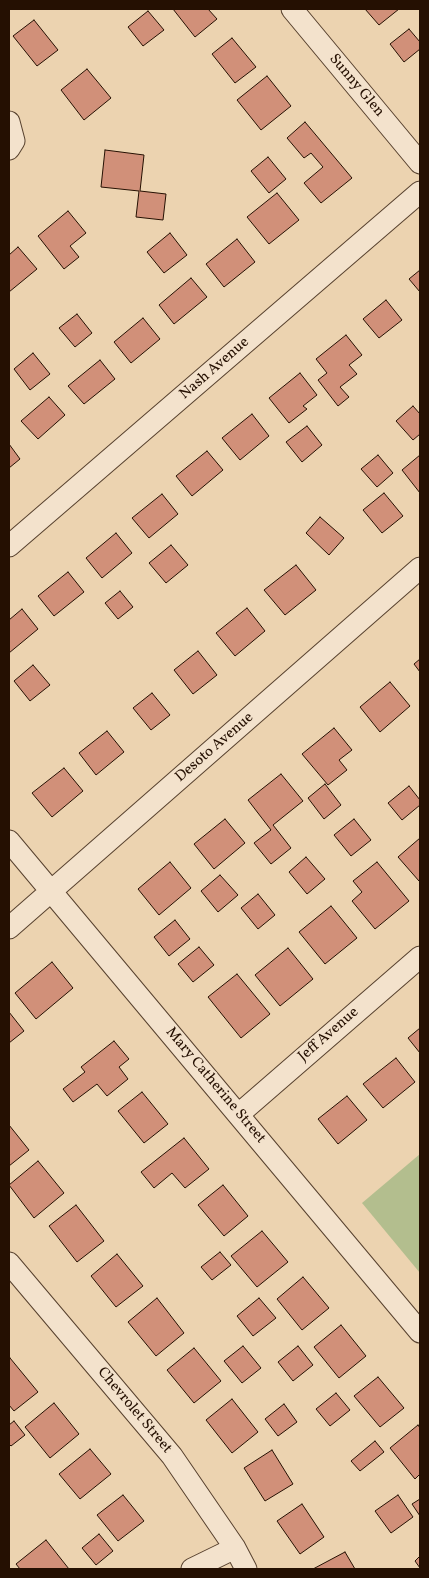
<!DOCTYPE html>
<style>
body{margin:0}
#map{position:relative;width:429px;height:1578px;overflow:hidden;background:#ecd3b0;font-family:Vollkorn,serif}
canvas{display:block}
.frame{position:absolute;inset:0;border:10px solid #251002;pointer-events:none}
</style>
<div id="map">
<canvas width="429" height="1578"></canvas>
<div class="frame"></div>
</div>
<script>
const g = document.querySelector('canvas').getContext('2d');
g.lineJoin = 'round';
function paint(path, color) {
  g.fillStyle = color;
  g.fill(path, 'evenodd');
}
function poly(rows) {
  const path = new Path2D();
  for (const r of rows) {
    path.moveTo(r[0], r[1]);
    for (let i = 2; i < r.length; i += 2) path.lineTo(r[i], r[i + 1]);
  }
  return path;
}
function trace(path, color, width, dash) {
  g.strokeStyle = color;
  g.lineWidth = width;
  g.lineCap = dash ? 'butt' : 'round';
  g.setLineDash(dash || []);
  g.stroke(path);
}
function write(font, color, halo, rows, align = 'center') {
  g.font = font + ' Vollkorn,serif';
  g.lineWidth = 4;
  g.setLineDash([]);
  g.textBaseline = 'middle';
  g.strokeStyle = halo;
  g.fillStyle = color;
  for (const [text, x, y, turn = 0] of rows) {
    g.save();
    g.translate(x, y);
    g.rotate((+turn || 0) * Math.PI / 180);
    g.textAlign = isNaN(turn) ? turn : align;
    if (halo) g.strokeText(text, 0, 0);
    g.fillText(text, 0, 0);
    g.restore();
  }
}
paint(poly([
 [420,1154,420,1273,362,1203]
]), '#b3be8e');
const building = poly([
 [173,9,208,9,217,19,195,37,173,9],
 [365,9,399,9,379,25,365,9],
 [148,11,164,30,143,46,128,27,148,11],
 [34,20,58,50,37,66,13,36,34,20],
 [409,29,420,42,420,49,404,62,390,44,409,29],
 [232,38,256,67,235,83,212,54,232,38],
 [87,69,111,98,84,120,61,90,87,69],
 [267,76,291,106,261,130,237,100,267,76],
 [305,122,352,178,321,203,304,183,323,167,311,153,304,158,287,138,305,122],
 [105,150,144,155,140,191,166,194,163,220,136,217,139,191,101,187,105,150],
 [268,157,286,179,269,193,251,171,268,157],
 [277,193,299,220,269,244,247,217,277,193],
 [68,211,86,233,70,246,79,257,64,269,38,236,68,211],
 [170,233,187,255,164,273,147,252,170,233],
 [237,239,255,262,224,287,206,264,237,239],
 [18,247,37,269,9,292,9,255,18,247],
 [420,270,420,292,409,279,420,270],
 [191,278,207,297,174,324,159,305,191,278],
 [386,300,402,320,379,338,363,319,386,300],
 [77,314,92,333,75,347,59,328,77,314],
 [143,318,160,339,131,363,114,342,143,318],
 [346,335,362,355,349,365,357,374,340,387,349,397,338,406,318,380,327,373,316,359,346,335],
 [33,353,50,374,30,390,14,369,33,353],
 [100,360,115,379,84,404,68,386,100,360],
 [300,373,317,395,303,406,307,409,289,423,269,398,300,373],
 [49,397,65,415,38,439,21,421,49,397],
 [413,406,420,414,420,434,413,440,396,421,413,406],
 [252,414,269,436,240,460,222,438,252,414],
 [307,426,322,445,302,462,286,442,307,426],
 [9,444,20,459,9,468,9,444],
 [207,451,223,470,192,496,176,476,207,451],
 [378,455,393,473,377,487,361,469,378,455],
 [420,455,420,493,402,470,420,455],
 [384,493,403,516,382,533,363,510,384,493],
 [162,494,178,514,149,538,132,518,162,494],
 [320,517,344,538,329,555,306,533,320,517],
 [116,533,132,553,102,578,86,558,116,533],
 [171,545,188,565,166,583,149,563,171,545],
 [296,565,316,590,285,615,264,590,296,565],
 [68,572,84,592,54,616,38,596,68,572],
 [120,591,133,607,118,619,105,603,120,591],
 [247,608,265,631,235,656,216,633,247,608],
 [22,609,38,629,9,653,9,620,22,609],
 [198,651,217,675,193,694,174,670,198,651],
 [420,659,420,672,414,664,420,659],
 [33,665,50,685,30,701,14,681,33,665],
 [390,682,410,706,380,732,360,707,390,682],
 [152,693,170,715,151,730,133,708,152,693],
 [334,728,352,750,339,760,347,770,328,785,302,754,334,728],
 [107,731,124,752,96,775,79,753,107,731],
 [64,768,83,791,52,817,32,793,64,768],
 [281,774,303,801,273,825,291,848,271,864,254,843,271,830,248,800,281,774],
 [325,784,341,805,324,819,308,798,325,784],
 [409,786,420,800,420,805,402,820,388,803,409,786],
 [225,819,245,843,214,869,194,844,225,819],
 [354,819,371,840,351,856,334,835,354,819],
 [420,838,420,880,419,881,398,857,420,838],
 [306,857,325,879,307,894,289,872,306,857],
 [170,862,191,888,159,915,138,889,170,862],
 [377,862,409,901,375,929,352,901,362,892,353,881,377,862],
 [220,875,238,895,218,912,201,891,220,875],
 [258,894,275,915,258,929,241,908,258,894],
 [331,906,357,938,325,964,299,932,331,906],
 [175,920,190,939,169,956,154,937,175,920],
 [199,947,214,965,193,982,178,964,199,947],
 [288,948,313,979,280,1006,255,975,288,948],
 [52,962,73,988,36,1019,15,993,52,962],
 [237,974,270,1014,241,1038,208,997,237,974],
 [9,1012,24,1031,9,1043,9,1012],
 [420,1028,420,1053,408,1038,420,1028],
 [114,1041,129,1059,119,1067,128,1079,107,1096,97,1084,73,1102,63,1089,85,1072,81,1067,114,1041],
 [396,1058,415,1082,383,1108,363,1084,396,1058],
 [142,1092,168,1124,144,1143,118,1111,142,1092],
 [347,1096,367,1120,338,1144,318,1119,347,1096],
 [9,1125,29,1150,9,1166,9,1125],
 [184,1138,209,1169,185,1188,172,1173,154,1188,141,1172,184,1138],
 [38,1161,64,1193,34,1218,9,1185,38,1161],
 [223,1185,248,1216,224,1236,198,1205,223,1185],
 [76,1205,104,1241,77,1262,49,1226,76,1205],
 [262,1231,288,1262,257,1287,231,1256,262,1231],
 [220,1252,231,1265,212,1280,201,1267,220,1252],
 [117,1254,143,1286,116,1307,91,1276,117,1254],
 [303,1277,329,1308,302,1330,277,1299,303,1277],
 [157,1298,184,1333,156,1356,128,1322,157,1298],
 [259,1298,276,1318,253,1336,237,1316,259,1298],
 [341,1325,366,1356,339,1378,314,1347,341,1325],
 [243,1346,261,1368,242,1383,224,1361,243,1346],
 [298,1346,313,1365,293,1381,278,1362,298,1346],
 [194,1348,221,1381,194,1403,167,1370,194,1348],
 [10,1358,38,1392,14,1411,9,1405,9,1359,10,1358],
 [378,1377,404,1408,380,1427,354,1396,378,1377],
 [336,1393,350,1410,330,1426,316,1409,336,1393],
 [232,1399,258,1432,232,1453,206,1420,232,1399],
 [54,1403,79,1434,50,1458,25,1427,54,1403],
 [284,1404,297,1422,278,1436,265,1419,284,1404],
 [14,1421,25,1435,11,1446,9,1444,9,1425,14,1421],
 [418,1425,420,1428,420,1474,415,1479,390,1448,418,1425],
 [375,1441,384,1452,360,1471,351,1461,375,1441],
 [90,1449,111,1474,80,1499,59,1474,90,1449],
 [272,1450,293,1484,265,1501,244,1468,272,1450],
 [123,1495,144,1521,118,1541,97,1515,123,1495],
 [398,1495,413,1517,391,1533,375,1511,398,1495],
 [420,1499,420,1516,412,1504,420,1499],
 [302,1504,324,1537,300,1554,277,1521,302,1504],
 [99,1534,113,1551,96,1565,82,1548,99,1534],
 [46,1540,69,1569,20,1569,16,1564,46,1540],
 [345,1552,355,1569,313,1569,345,1552],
 [420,1556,420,1568,415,1561,420,1556]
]);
paint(building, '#d19079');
trace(building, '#251002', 1);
const minor = poly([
 [292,9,420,163],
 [9,122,14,141,9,149],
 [9,546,420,192],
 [9,841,420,1332],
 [9,928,420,568],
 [239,1114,420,957],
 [9,1263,172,1456,235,1548,246,1569],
 [192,1569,235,1548]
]);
trace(minor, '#57412e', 23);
trace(minor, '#f3e2cc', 21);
write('15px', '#251002', '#f3e2cc', [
 ["Sunny Glen",356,86,50],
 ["Nash Avenue",215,369,-41],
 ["Desoto Avenue",215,748,-41],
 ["Jeff Avenue",329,1035,-41],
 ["Mary Catherine Street",215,1086,50],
 ["Chevrolet Street",134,1411,50]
]);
</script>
